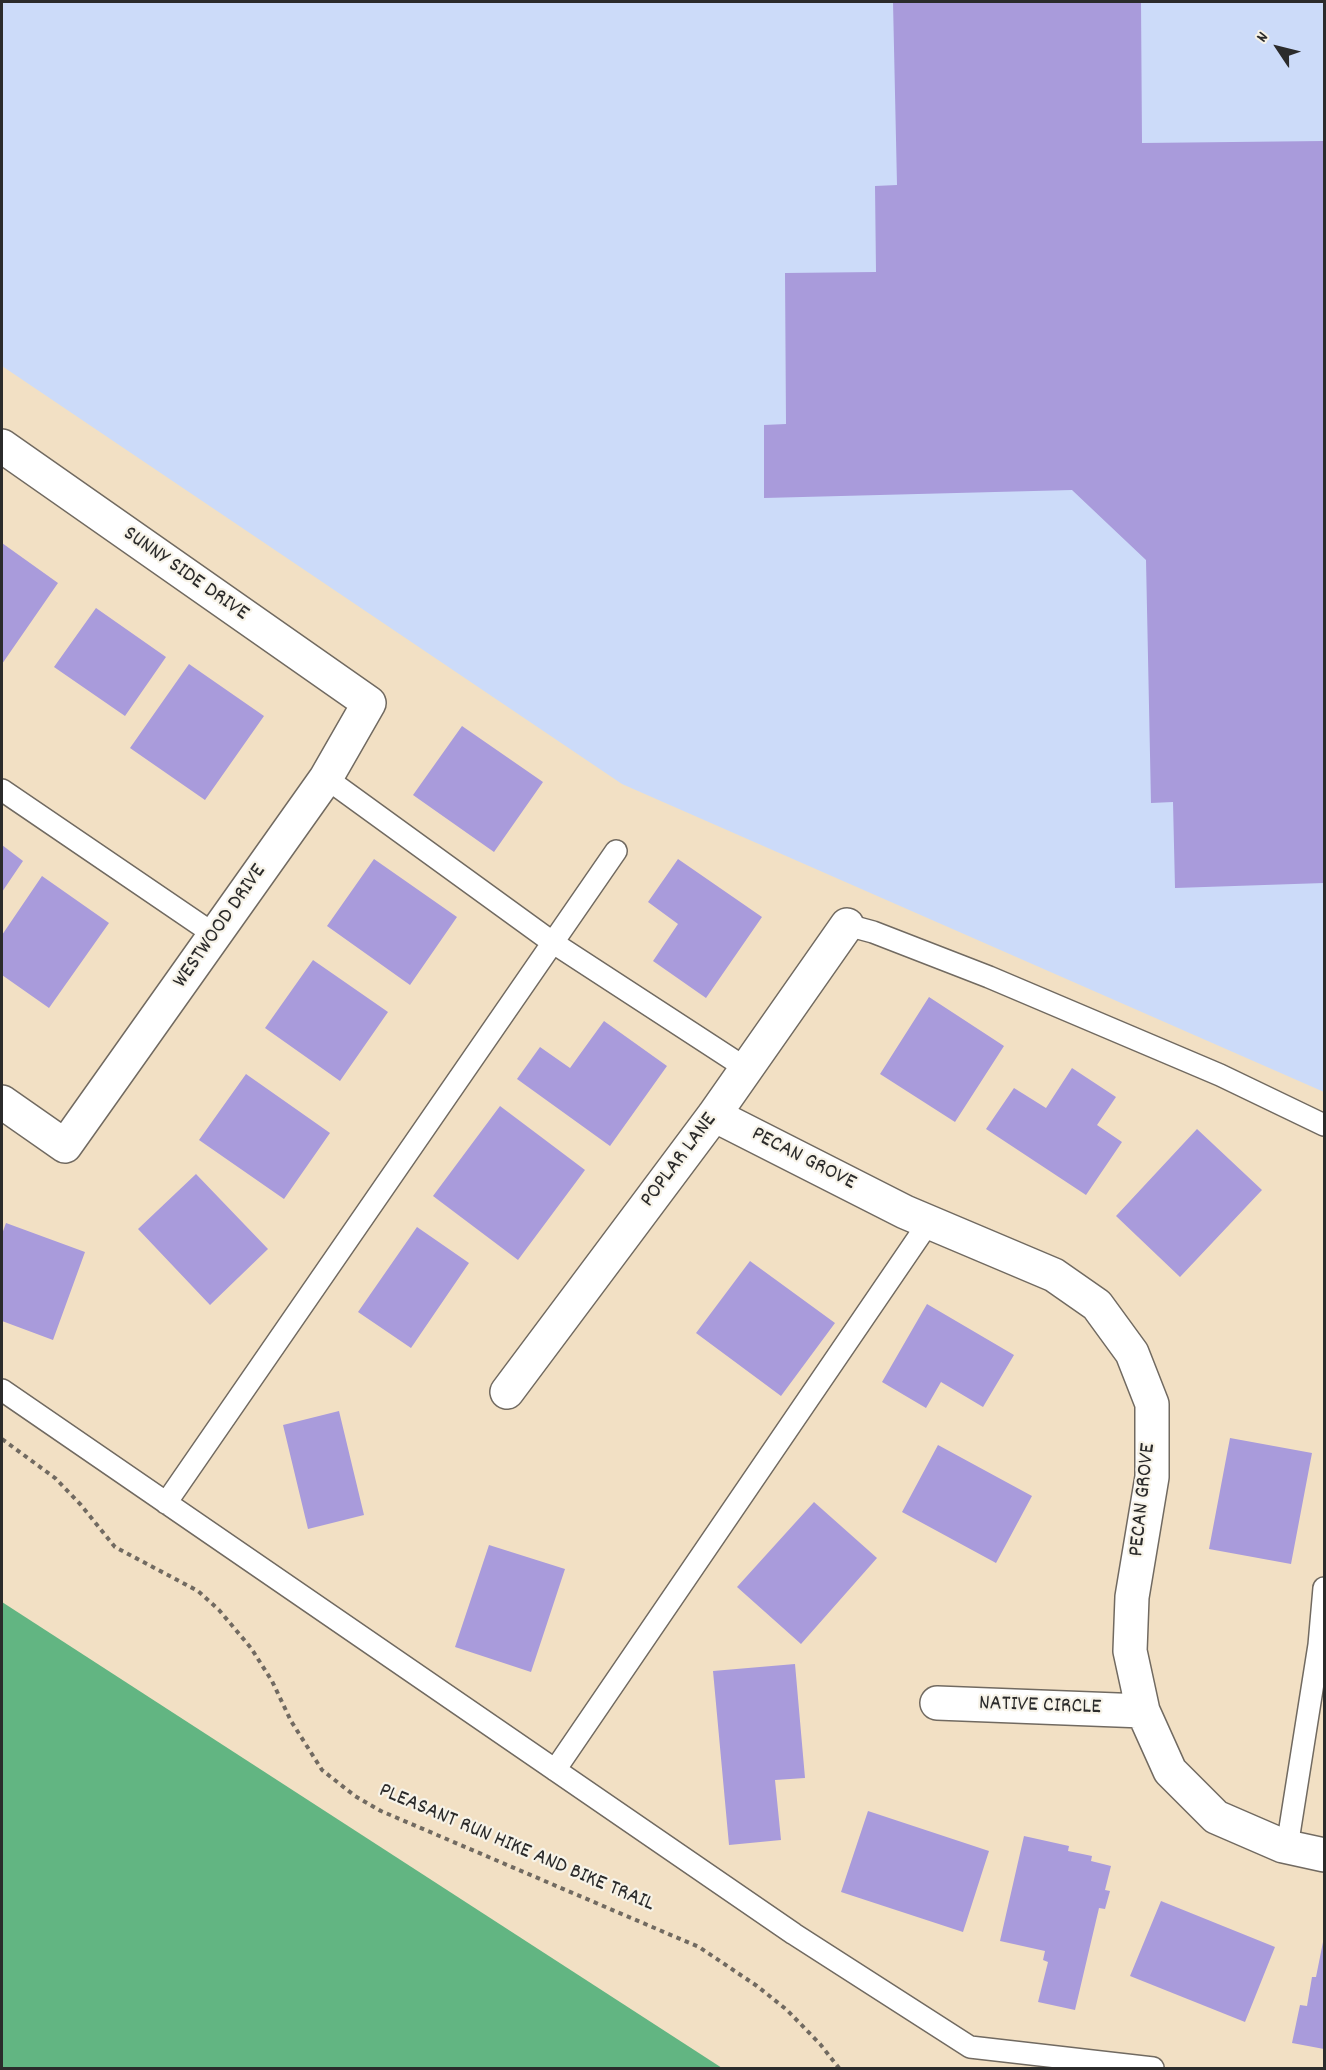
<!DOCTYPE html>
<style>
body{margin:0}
#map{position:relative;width:1326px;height:2070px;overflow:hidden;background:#f2e0c4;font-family:Dekko,sans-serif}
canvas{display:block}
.frame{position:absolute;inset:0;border:3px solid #2b2b2b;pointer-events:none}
.north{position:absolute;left:1248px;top:18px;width:60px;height:60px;-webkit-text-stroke:4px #f7f3e8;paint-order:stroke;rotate:305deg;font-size:16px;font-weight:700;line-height:24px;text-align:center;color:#2b2b2b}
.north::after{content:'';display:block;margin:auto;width:21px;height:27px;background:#2b2b2b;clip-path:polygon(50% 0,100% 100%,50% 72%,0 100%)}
</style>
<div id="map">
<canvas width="1326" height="2070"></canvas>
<div class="frame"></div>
<div class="north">N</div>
</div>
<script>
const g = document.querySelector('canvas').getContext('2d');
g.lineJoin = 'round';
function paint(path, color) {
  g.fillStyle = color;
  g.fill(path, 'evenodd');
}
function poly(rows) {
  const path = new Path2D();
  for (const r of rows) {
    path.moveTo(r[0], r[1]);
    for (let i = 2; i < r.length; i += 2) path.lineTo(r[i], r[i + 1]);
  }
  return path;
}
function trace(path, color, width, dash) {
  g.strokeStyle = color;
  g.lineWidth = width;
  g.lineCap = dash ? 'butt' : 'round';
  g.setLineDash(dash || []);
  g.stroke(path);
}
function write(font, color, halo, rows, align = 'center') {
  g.font = font + ' Dekko,sans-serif';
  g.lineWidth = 4.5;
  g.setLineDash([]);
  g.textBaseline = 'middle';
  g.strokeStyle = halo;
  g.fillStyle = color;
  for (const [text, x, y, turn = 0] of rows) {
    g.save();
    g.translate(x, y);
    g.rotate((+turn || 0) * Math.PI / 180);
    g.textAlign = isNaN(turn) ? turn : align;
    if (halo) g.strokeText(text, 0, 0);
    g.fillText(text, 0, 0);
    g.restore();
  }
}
paint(poly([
 [2,2,1324,2,1324,1092,622,784,2,366]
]), '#ccdbf9');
paint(poly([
 [2,1602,722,2068,2,2068]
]), '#62b582');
paint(poly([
 [893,2,1141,2,1142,143,1324,141,1324,883,1175,888,1173,802,1151,803,1146,560,1072,490,764,498,764,425,786,424,785,273,876,272,875,186,897,185],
 [2,543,58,583,2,664],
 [96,608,166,657,125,716,54,667],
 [189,664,264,716,205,800,130,748],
 [462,726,543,782,494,852,413,795],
 [2,845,23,861,2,892],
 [374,859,457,917,410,985,327,926],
 [678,859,762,917,706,998,653,961,678,924,648,902],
 [42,876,109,923,49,1008,2,975,2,935],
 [313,960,388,1012,340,1081,265,1028],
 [929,997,1004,1046,955,1122,880,1074],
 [604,1021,667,1066,610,1146,517,1079,540,1047,570,1068],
 [1072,1068,1116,1097,1097,1125,1122,1142,1086,1195,986,1129,1014,1088,1046,1108],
 [246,1074,330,1133,284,1199,199,1140],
 [500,1106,585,1170,518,1260,433,1196],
 [1197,1129,1262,1190,1180,1277,1116,1216],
 [196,1174,268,1249,210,1305,138,1229],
 [6,1223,85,1252,53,1340,2,1321,2,1234],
 [417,1227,469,1263,411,1348,358,1312],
 [750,1261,835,1323,781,1396,696,1333],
 [927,1304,1014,1355,983,1407,941,1382,926,1408,882,1382],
 [339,1411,364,1515,308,1529,283,1425],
 [1230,1438,1312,1453,1291,1564,1209,1549],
 [938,1445,1032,1496,996,1563,902,1512],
 [814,1502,877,1558,801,1644,737,1587],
 [489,1545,565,1569,531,1672,455,1647],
 [795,1664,805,1778,775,1780,781,1840,729,1845,713,1671],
 [868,1811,989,1851,963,1932,841,1892],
 [1024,1836,1069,1846,1068,1851,1092,1856,1091,1861,1111,1866,1105,1890,1110,1891,1105,1909,1099,1908,1075,2010,1038,2002,1048,1962,1043,1960,1045,1951,1000,1941],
 [1161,1901,1275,1947,1245,2022,1130,1976],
 [1323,1942,1324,1943,1324,2049,1292,2043,1300,2005,1307,2006,1312,1977,1316,1977]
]), '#a99bdb');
const lane = poly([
 [326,778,552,942,747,1069],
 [2,790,215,935],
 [847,925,873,932,989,977,1220,1075,1324,1125],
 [2,1390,794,1934,970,2047,1153,2068],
 [166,1503,616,851],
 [555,1770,929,1222],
 [1287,1847,1319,1645,1324,1588]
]);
const street = poly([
 [2,446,369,703,326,778,65,1146,2,1102],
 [714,1115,905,1212,1054,1275,1097,1305,1132,1353,1152,1404,1152,1477,1132,1597,1130,1651,1143,1711,1170,1771,1216,1817,1283,1846,1324,1855],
 [507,1392,714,1115,847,925],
 [937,1703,1143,1711]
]);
trace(lane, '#716a61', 24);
trace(street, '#716a61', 36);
trace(poly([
 [2,1439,55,1478,81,1505,115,1547,198,1591,219,1610,251,1648,272,1681,291,1721,322,1770,355,1796,381,1811,699,1947,757,1986,787,2010,820,2044,839,2068]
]), '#716a61', 4, [4.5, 4.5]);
trace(lane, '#fff', 21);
trace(street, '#fff', 33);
write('22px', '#2b2b2b', '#f7f3e8', [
 ["SUNNY SIDE DRIVE",185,575,35],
 ["WESTWOOD DRIVE",221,927,-55],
 ["PECAN GROVE",803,1160,27],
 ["POPLAR LANE",680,1161,-53],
 ["PECAN GROVE",1144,1500,-84],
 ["NATIVE CIRCLE",1040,1707,2],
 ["PLEASANT RUN HIKE AND BIKE TRAIL",516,1849,23]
]);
</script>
